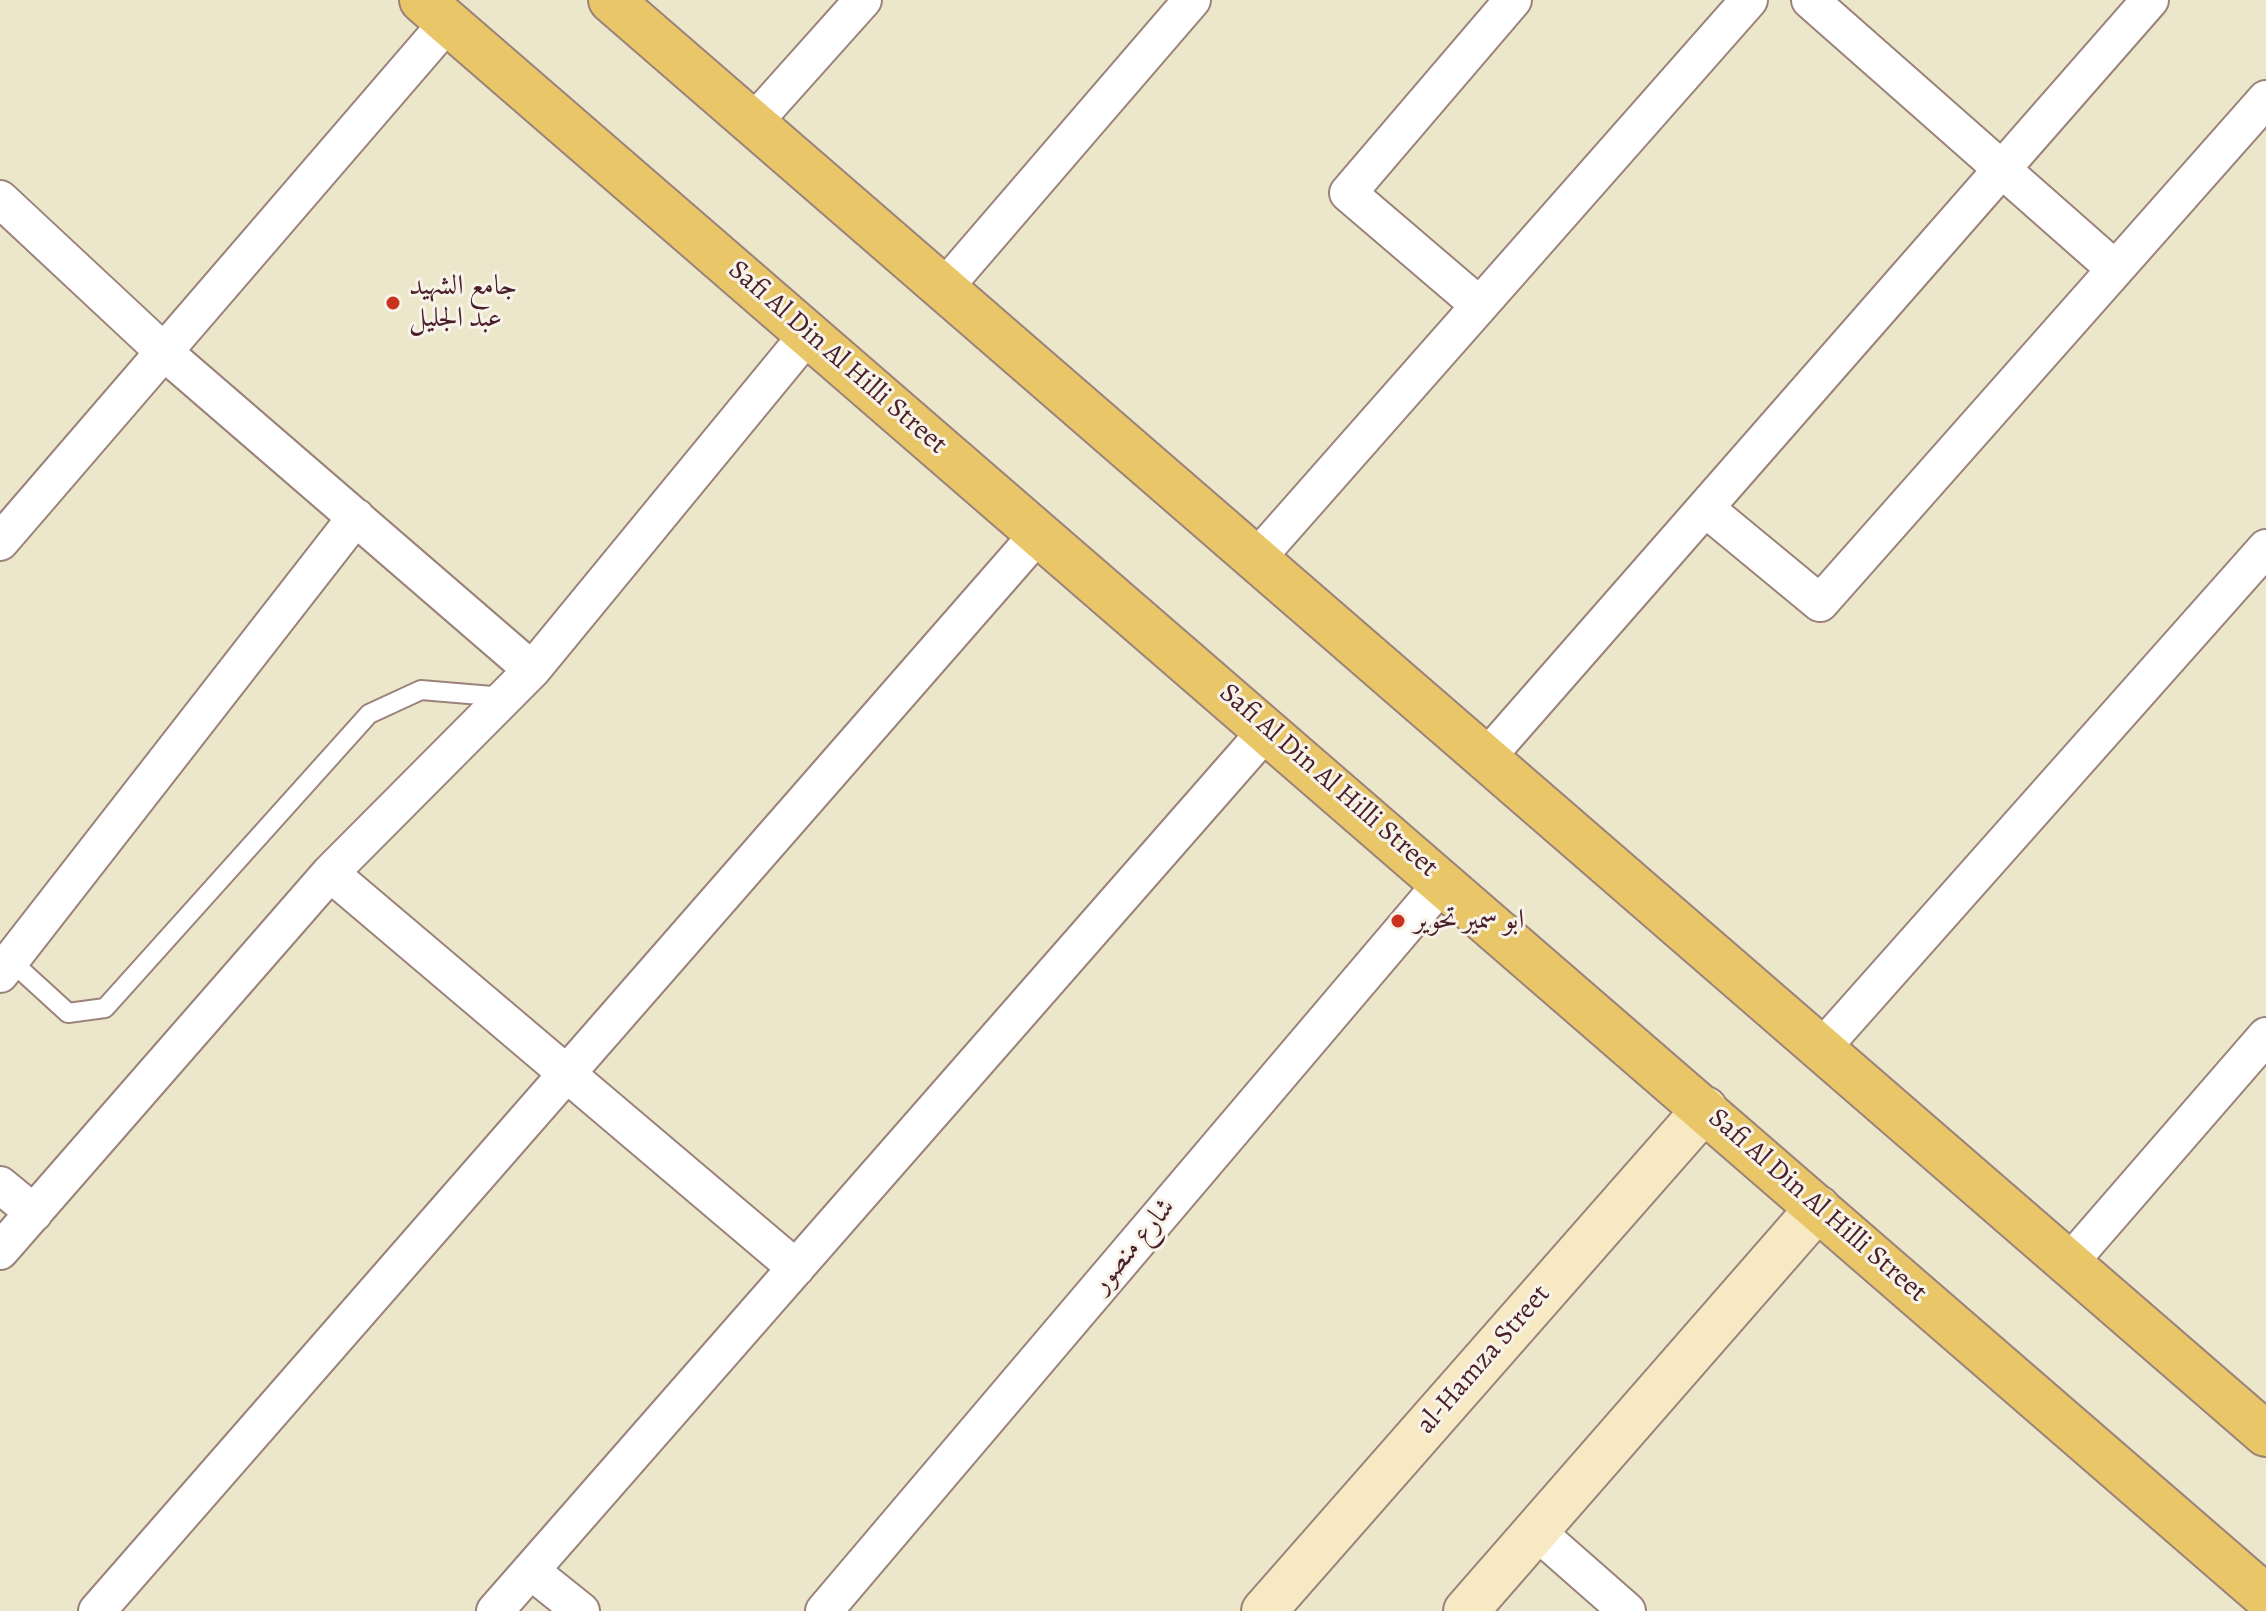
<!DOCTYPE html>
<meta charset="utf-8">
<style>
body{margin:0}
canvas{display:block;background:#ece6ca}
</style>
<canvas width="2266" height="1611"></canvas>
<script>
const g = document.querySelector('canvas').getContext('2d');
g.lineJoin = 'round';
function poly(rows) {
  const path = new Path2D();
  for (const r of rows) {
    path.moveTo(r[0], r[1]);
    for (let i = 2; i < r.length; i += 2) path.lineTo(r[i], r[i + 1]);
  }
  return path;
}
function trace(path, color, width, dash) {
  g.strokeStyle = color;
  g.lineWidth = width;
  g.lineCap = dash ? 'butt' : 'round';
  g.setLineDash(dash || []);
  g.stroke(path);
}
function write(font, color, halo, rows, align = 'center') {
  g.font = font + ' Alegreya,Amiri,serif';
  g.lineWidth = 6;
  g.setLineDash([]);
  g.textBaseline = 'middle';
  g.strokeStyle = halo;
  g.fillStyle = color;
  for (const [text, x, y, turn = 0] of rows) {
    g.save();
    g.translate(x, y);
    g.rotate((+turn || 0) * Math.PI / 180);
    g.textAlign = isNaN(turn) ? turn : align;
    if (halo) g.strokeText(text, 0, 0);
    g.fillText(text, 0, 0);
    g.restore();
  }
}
const lane = poly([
 [11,961,68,1013,105,1008,369,714,421,690,504,697]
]);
const street = poly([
 [1810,0,2115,269],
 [753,123,863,0],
 [0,199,164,352,532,670],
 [944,288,1192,0],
 [1479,305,1348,193,1513,0],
 [1705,508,1820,603,2266,99],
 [0,542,448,22],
 [1256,559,1749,0],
 [1486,758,2150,0],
 [330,873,796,1268],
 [0,974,356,517],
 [1821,1049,2266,548],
 [0,1185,34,1213],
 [0,1251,330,873,532,670,809,333],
 [2069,1263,2266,1036],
 [1536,1531,1627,1611],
 [531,1571,581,1611],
 [97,1611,1040,532],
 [495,1611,1268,729],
 [824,1611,1444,881]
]);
const secondary = poly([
 [1264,1611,1705,1109],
 [1466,1611,1818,1208]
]);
const primary = poly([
 [422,0,2266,1597],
 [611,0,2266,1434]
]);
trace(lane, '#9b827a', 22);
trace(street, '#9b827a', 40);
trace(secondary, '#9b827a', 48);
trace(primary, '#9b827a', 48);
trace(lane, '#fff', 18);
trace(street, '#fff', 36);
trace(secondary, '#f6e9c3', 44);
trace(primary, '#e9c769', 44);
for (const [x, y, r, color] of [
 [393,303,8,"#c8321e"],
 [1398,921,8,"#c8321e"]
]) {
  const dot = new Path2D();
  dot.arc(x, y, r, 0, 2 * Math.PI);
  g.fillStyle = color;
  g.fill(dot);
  trace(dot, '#f7f3e8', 3);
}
write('28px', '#4a1f2b', '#f7f3e8', [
 ["جامع الشهيد",409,287],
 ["عبد الجليل",409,319],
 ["ابو سمير تحوير",1414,921]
], 'left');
write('28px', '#4a1f2b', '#f7f3e8', [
 ["Safi Al Din Al Hilli Street",837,358,41],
 ["Safi Al Din Al Hilli Street",1328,781,41],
 ["Safi Al Din Al Hilli Street",1817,1206,41],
 ["شارع منصور",1134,1246,-50],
 ["al-Hamza Street",1484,1360,-49]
]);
</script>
